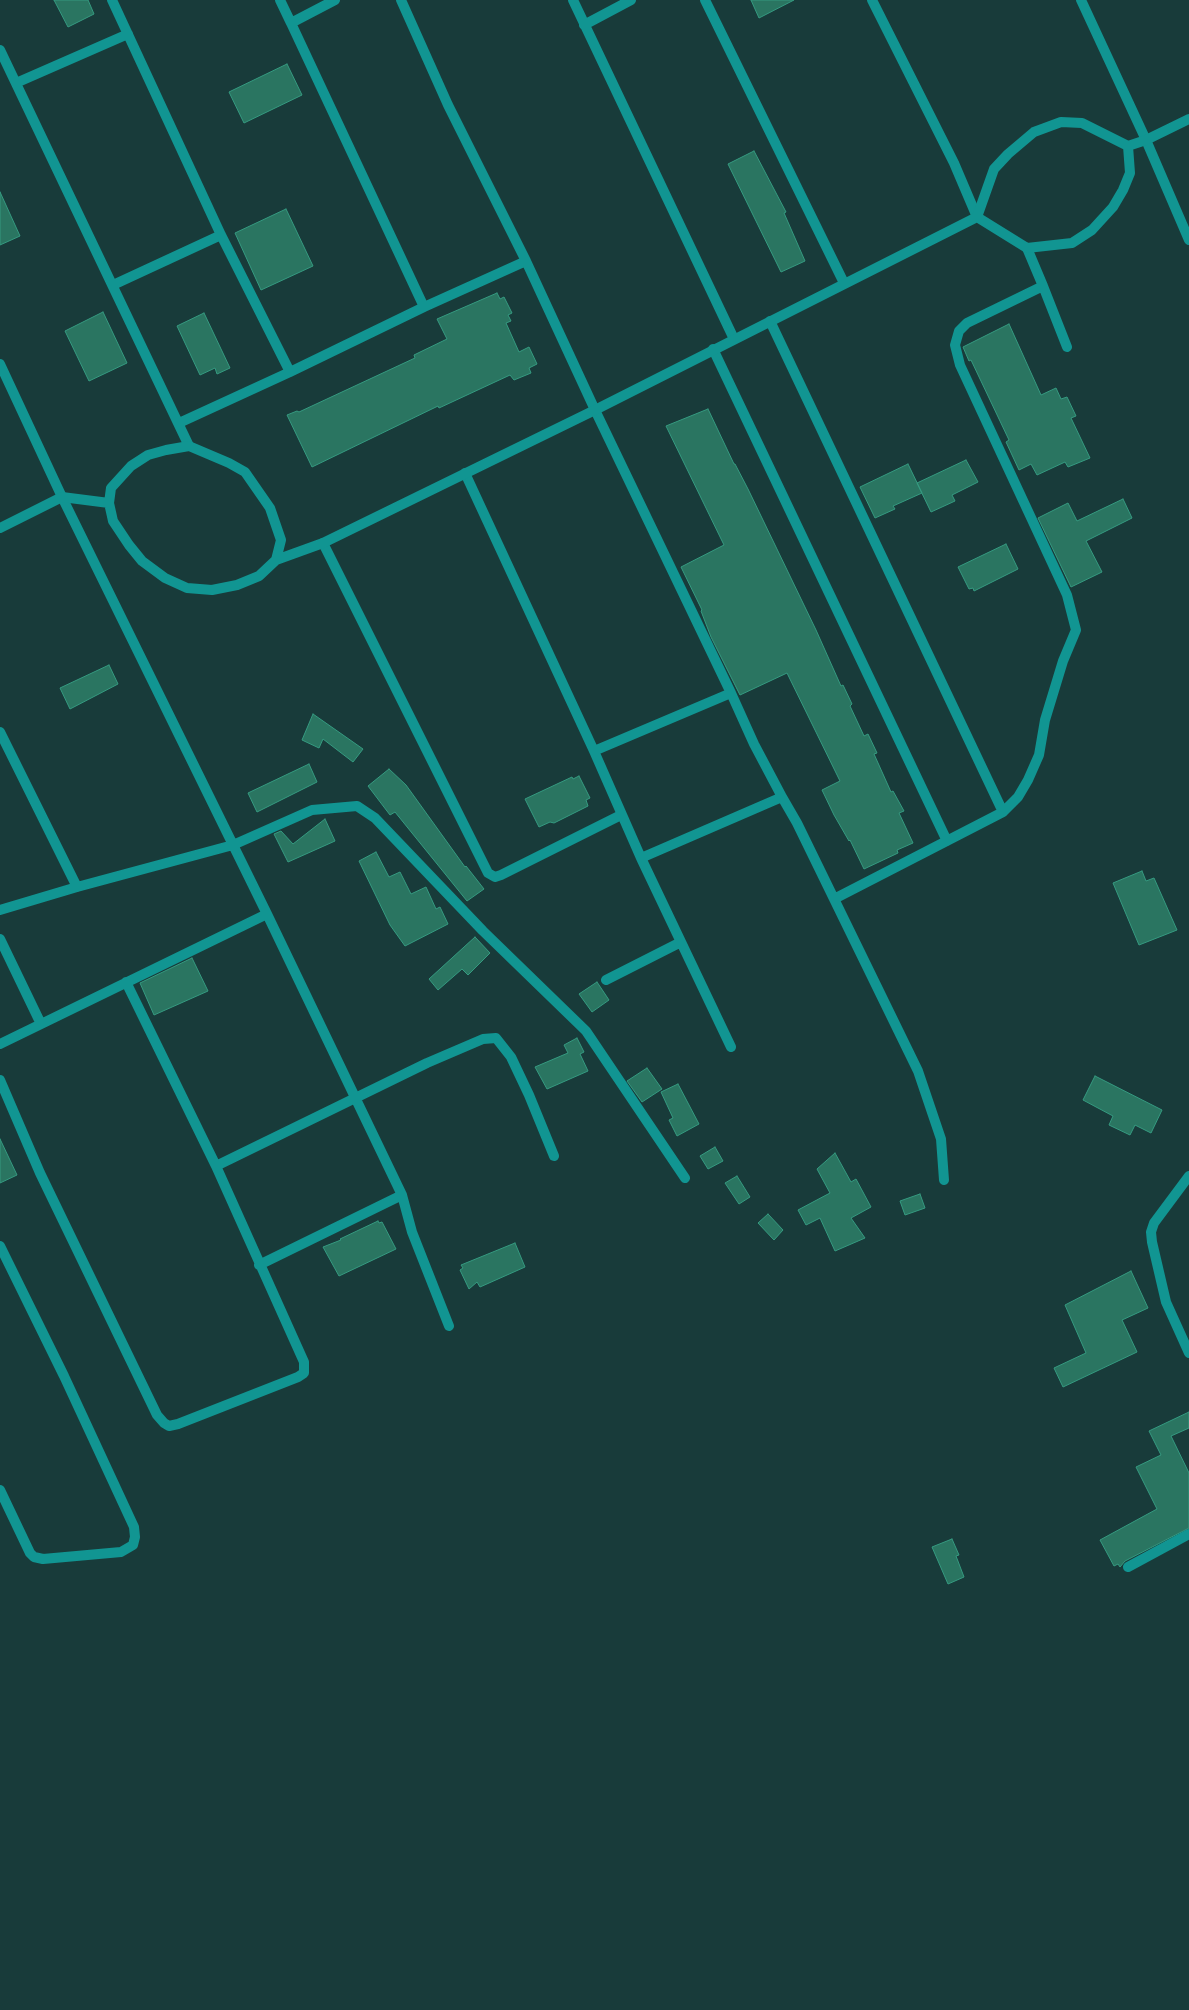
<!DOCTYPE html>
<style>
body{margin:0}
canvas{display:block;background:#183b3a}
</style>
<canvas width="1189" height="2010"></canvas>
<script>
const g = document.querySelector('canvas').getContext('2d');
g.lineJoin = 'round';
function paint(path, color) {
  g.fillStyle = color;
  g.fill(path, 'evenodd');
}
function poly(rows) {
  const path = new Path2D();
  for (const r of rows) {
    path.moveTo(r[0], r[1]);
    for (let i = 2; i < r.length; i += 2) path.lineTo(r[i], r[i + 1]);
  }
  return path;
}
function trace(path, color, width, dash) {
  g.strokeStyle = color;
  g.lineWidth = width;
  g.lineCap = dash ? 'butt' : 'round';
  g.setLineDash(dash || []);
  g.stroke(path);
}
const building = poly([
 [54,0,88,0,94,14,68,27,54,0],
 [751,0,794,0,759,18,751,0],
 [287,64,302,95,244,123,229,92,287,64],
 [754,151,786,212,784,213,805,261,781,272,728,164,754,151],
 [0,192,20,236,0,245,0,192],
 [286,209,313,266,261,290,235,233,286,209],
 [497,293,500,299,504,297,512,313,508,315,511,321,506,323,519,352,529,347,537,364,529,368,531,373,514,380,510,375,439,408,438,406,312,467,287,415,297,411,299,412,415,358,414,355,447,339,437,319,497,293],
 [103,312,127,363,89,381,65,331,103,312],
 [204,313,230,368,217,374,215,368,200,375,177,326,204,313],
 [1009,324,1041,395,1056,388,1061,399,1067,397,1076,416,1071,418,1090,458,1068,467,1065,462,1037,475,1031,464,1019,470,1006,442,1009,440,971,360,969,361,963,347,1009,324],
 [708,409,734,464,735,464,748,489,816,630,841,686,843,685,852,704,850,706,864,736,868,734,877,753,874,754,891,792,893,791,904,811,899,813,913,843,897,850,898,853,864,869,850,840,849,841,834,815,822,790,840,781,787,673,740,695,711,637,701,611,702,610,681,567,724,545,666,426,708,409],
 [966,460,978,482,952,495,955,501,931,512,917,483,966,460],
 [908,464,922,493,893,506,895,509,875,518,860,487,908,464],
 [1123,499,1132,518,1086,541,1102,572,1071,587,1038,518,1068,503,1077,521,1123,499],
 [1006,544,1018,569,974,591,973,588,969,589,958,567,1006,544],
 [109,665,118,684,70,709,60,688,109,665],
 [313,714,363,749,353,762,323,739,319,748,302,740,313,714],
 [309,764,317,782,257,812,248,793,309,764],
 [389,769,406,785,465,867,466,866,484,889,467,901,395,812,390,815,368,786,389,769],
 [579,776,590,798,586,800,588,806,554,823,550,822,539,827,525,799,572,777,573,779,579,776],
 [325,819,335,841,288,862,274,834,281,831,293,844,325,819],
 [376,852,389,877,400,872,411,894,426,887,436,909,440,907,448,924,405,946,390,925,359,861,376,852],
 [1142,871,1146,881,1154,878,1177,930,1139,945,1113,883,1142,871],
 [475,937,490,953,468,975,462,969,438,990,429,979,475,937],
 [192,958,208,991,154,1015,140,983,192,958],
 [597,982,609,1000,592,1012,579,994,597,982],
 [577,1038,584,1052,580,1054,588,1071,547,1089,535,1067,568,1053,564,1045,577,1038],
 [647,1068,662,1089,642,1102,627,1081,647,1068],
 [1095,1076,1162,1110,1151,1133,1135,1125,1130,1135,1109,1125,1113,1116,1083,1100,1095,1076],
 [678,1084,699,1124,677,1136,669,1120,673,1118,661,1092,678,1084],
 [0,1139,17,1175,0,1183,0,1139],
 [715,1147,723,1161,708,1169,700,1156,715,1147],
 [835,1153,851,1182,856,1179,871,1207,851,1218,865,1238,835,1251,820,1218,806,1225,798,1210,830,1193,817,1169,835,1153],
 [737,1176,750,1197,739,1204,725,1183,737,1176],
 [920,1194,925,1208,905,1215,900,1201,920,1194],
 [768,1214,783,1230,774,1240,758,1223,768,1214],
 [378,1221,379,1223,382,1222,396,1249,339,1276,323,1247,341,1240,340,1239,378,1221],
 [515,1243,525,1267,480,1287,477,1282,469,1289,460,1270,463,1268,461,1265,515,1243],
 [1131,1271,1148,1308,1122,1320,1137,1352,1063,1387,1054,1368,1086,1353,1065,1305,1131,1271],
 [1189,1412,1189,1428,1171,1436,1189,1473,1189,1528,1125,1561,1120,1567,1118,1564,1114,1566,1100,1540,1157,1509,1136,1467,1161,1455,1149,1431,1189,1412],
 [952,1539,959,1555,956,1556,964,1577,948,1584,932,1547,952,1539]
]);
paint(building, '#2a7561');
trace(building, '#359a80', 1);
trace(poly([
 [112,0,221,235,290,372,424,307,526,261],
 [280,0,291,23,335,0],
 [401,0,448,105,526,261,595,410,731,693],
 [573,0,734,339],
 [705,0,844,283],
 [872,0,954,163,977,217],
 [1081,0,1146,140,1189,240],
 [291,23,424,307],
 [584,25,631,0],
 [0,50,189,446],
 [16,83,128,34],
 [113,285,221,235],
 [1043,286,1067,347],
 [770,321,1003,812],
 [713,349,947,841],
 [0,364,62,497,267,914,402,1195,259,1265],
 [179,423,290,372],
 [465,473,594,751,641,858,731,1047],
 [323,543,488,873,495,877,501,875,621,815],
 [0,732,77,887],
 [594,751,731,693,754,744,782,797],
 [641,858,782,797,797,823,918,1071,941,1139,944,1180],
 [834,899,1003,812,1018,797,1028,780,1039,755,1045,720,1063,661,1076,630,1067,595,960,365,955,345,959,331,967,323,1043,286,1027,248],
 [0,910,77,887,233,845,312,810,357,806,375,818,483,931,586,1031,685,1178],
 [0,939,41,1024],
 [606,980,681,942],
 [0,1044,267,914],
 [0,1080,40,1173,157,1415,164,1423,169,1426,178,1424,298,1377,304,1373,304,1362,216,1166,126,982],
 [216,1166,427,1063,483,1039,496,1038,511,1057,529,1095,554,1156],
 [1189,1176,1154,1223,1151,1232,1152,1242,1166,1302,1189,1353],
 [402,1195,412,1232,449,1326],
 [0,1246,64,1376,134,1527,135,1537,133,1545,121,1552,43,1559,34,1557,30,1553,0,1490],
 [1128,1567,1189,1534]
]), '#119592', 10);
trace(poly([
 [977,217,1027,248,1072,243,1092,230,1113,207,1123,190,1130,173,1128,146],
 [0,528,62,497,109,503],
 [276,560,281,540,270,508,245,472,229,463,189,446,166,450,148,455,131,466,111,488,109,503,113,521,129,545,142,561,165,578,187,588,212,590,237,585,259,576,276,560,323,543,595,410,977,217,994,169,1008,154,1034,132,1061,122,1082,123,1128,146,1146,140,1189,119]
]), '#119592', 10);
</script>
